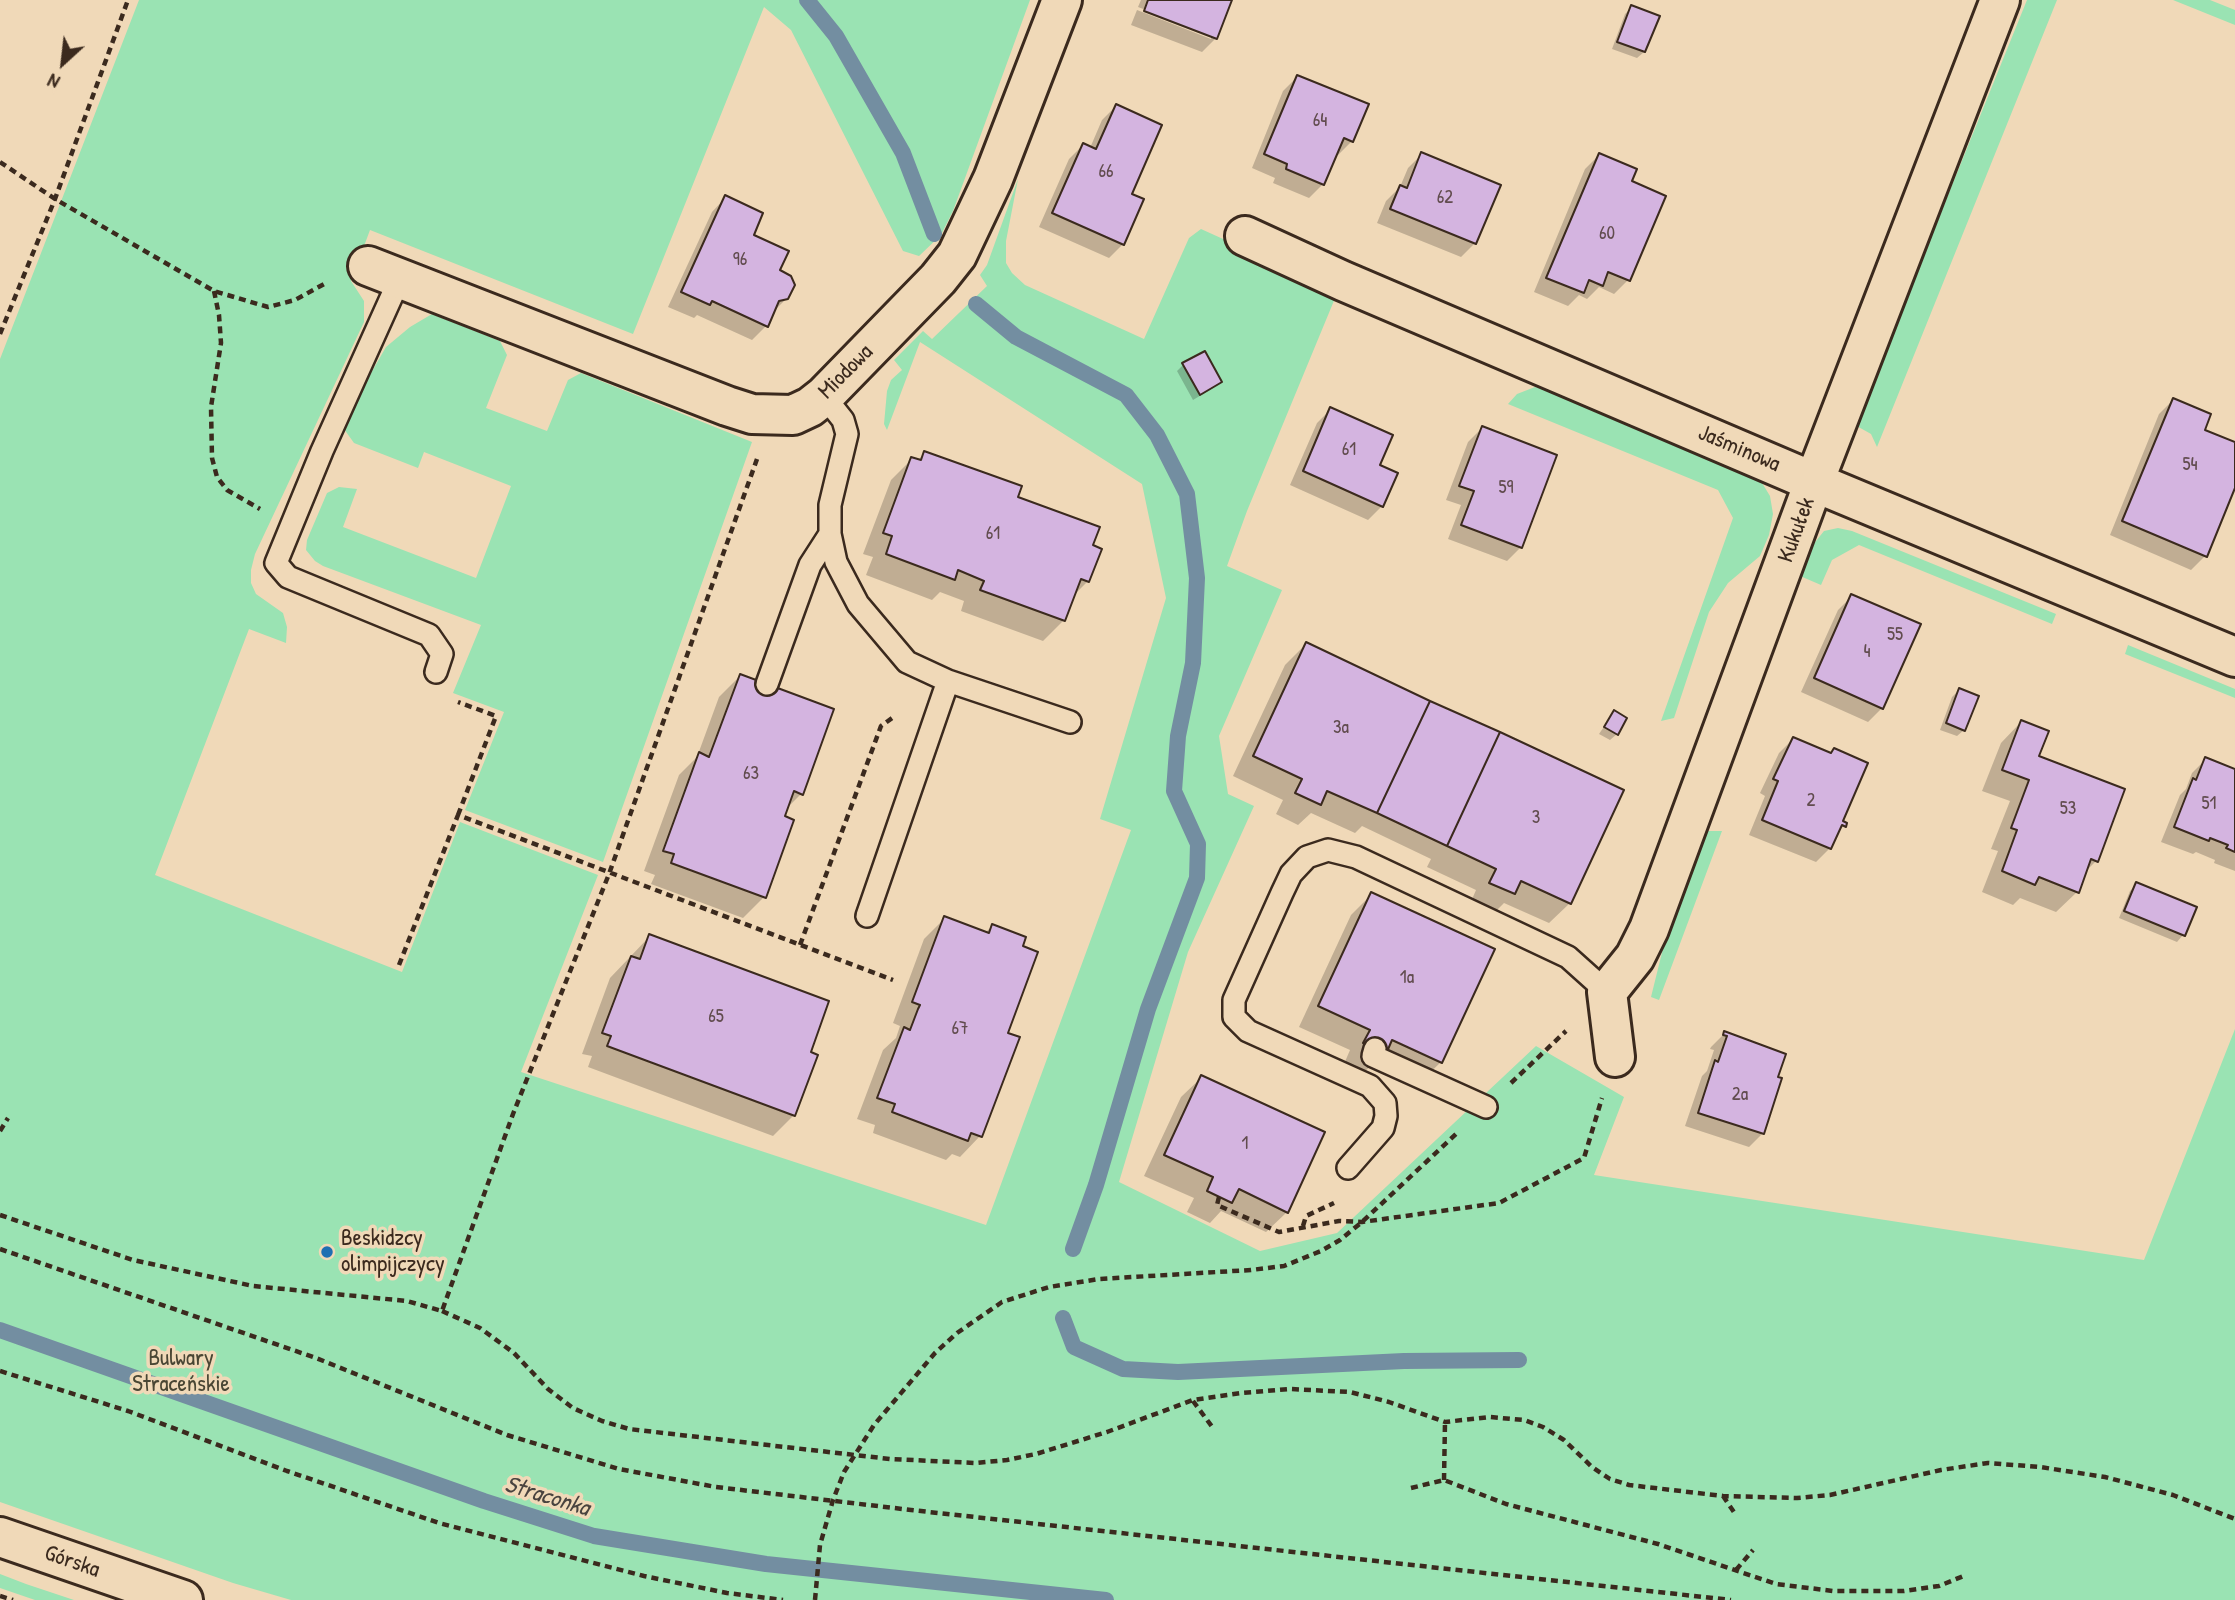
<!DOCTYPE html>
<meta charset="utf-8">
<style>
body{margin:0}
#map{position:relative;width:2235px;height:1600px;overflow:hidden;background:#f0d9b8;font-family:"Patrick Hand",sans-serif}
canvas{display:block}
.north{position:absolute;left:28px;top:28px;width:70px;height:70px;-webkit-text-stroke:5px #f0d9b8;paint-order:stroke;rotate:207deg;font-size:19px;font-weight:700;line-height:28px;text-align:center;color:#3b2a1e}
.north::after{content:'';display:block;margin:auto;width:24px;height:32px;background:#3b2a1e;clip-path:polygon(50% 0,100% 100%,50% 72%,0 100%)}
</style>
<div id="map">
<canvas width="2235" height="1600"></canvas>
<div class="north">N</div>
</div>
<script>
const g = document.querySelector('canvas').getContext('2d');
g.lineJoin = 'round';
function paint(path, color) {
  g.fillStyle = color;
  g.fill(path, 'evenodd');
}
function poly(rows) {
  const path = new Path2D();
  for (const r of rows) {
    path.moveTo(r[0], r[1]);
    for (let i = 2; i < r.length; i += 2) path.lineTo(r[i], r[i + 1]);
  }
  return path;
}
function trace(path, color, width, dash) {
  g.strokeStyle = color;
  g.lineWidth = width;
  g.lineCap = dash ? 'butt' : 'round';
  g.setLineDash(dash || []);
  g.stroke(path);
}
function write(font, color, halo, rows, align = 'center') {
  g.font = font + ' "Patrick Hand",sans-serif';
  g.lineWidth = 7;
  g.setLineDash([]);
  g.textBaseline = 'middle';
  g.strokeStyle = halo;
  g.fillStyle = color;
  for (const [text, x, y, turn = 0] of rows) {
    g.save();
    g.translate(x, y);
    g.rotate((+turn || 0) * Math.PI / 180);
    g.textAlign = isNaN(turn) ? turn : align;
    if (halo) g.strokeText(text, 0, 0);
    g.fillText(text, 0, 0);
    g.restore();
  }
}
paint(poly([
 [139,0,1030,0,953,211,941,235,919,256,903,251,791,30,764,7,633,334,370,230,351,281,364,301,364,322,255,554,251,570,251,583,256,594,283,613,287,627,286,643,249,629,155,875,402,972,460,822,598,875,521,1072,986,1225,1131,830,1100,819,1166,598,1142,484,920,342,887,430,884,424,887,391,891,380,902,370,894,360,923,331,932,339,987,286,980,275,987,265,1018,179,1006,241,1006,263,1012,273,1025,285,1144,339,1189,238,1201,229,1338,291,1247,511,1227,566,1282,590,1219,736,1228,794,1254,806,1188,952,1119,1182,1260,1251,1337,1233,1536,1046,1624,1097,1594,1175,2144,1260,2235,1029,2235,1600,291,1600,233,1583,0,1502,0,359],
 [2027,0,2057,0,1877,447,1871,434,1855,425],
 [2173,0,2210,0,2235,10,2235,25],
 [432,314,500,341,507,355,486,408,547,431,568,380,581,373,752,442,603,862,465,810,504,712,453,693,481,625,323,566,315,561,306,550,307,540,327,493,339,487,357,489,343,527,476,578,511,486,424,452,418,468,354,443,344,429,349,411,386,347,410,327],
 [1535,387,1584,400,1759,478,1770,496,1773,514,1769,535,1760,556,1728,583,1709,612,1674,718,1661,721,1733,518,1718,490,1508,404,1517,394],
 [1838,528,1852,531,2056,614,2052,624,1859,545,1832,560,1821,585,1800,576,1812,546,1824,531],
 [2128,645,2235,689,2235,698,2125,654],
 [1704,831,1722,831,1659,1000,1651,997,1678,888],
 [0,1574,26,1584,74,1600,35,1600,0,1588]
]), '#9ae3b3');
paint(poly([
 [1141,0,1230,0,1216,38,1202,52,1131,25,1137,10,1211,39,1211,35,1138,7],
 [1632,7,1644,52,1637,58,1612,49,1625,14],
 [1297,77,1352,141,1338,155,1335,154,1323,184,1309,198,1273,183,1275,178,1252,168,1283,91],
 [1116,106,1130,195,1123,244,1109,258,1039,227,1069,159,1083,145,1090,148,1102,120],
 [1422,154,1475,243,1461,257,1377,223,1386,201,1400,187,1408,168],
 [1599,155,1630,182,1628,280,1614,294,1599,287,1587,299,1579,295,1568,306,1534,292,1585,169],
 [725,198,778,271,787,298,773,312,766,326,752,340,697,315,694,318,668,307,712,212],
 [1184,364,1220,382,1213,388,1193,400,1177,371],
 [2173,400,2202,430,2235,444,2235,484,2205,556,2191,570,2110,535,2159,414],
 [1331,409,1378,466,1382,506,1368,520,1290,485,1317,423],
 [1482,428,1521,547,1507,561,1448,539,1461,505,1446,500,1468,442],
 [925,453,1016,498,1091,546,1088,581,1073,596,1064,620,1043,641,961,611,964,601,940,592,932,600,866,575,873,557,863,554,891,480,912,459,917,461],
 [1852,596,1882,708,1868,722,1801,692,1838,610],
 [1306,644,1570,903,1549,923,1504,903,1493,914,1470,904,1476,890,1427,867,1431,859,1362,826,1355,833,1311,813,1298,825,1276,814,1283,800,1233,776,1285,665],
 [740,676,801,794,786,809,764,897,743,918,651,884,655,875,644,871,679,775,697,757,719,697],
 [1959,690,1964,730,1957,736,1940,730,1952,697],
 [1614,712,1617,734,1610,740,1599,734],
 [2021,722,2037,757,2096,861,2085,872,2077,892,2056,912,2020,898,2013,905,1982,892,1998,851,1991,849,2010,801,1982,791,2001,743],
 [1793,739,1841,822,1845,824,1835,836,1830,848,1816,862,1749,835,1765,796,1760,793,1779,753],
 [2206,759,2235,771,2235,871,2214,863,2215,860,2196,852,2193,854,2161,842,2180,795,2186,789,2192,773],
 [2137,884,2195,908,2183,935,2177,942,2119,918,2130,891],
 [1372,894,1441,1062,1420,1082,1375,1062,1363,1073,1344,1064,1350,1050,1299,1027,1351,915],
 [945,918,985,933,992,926,1006,1034,980,1136,960,1157,952,1154,946,1160,873,1133,875,1125,857,1119,883,1050,896,1038,900,1026,893,1023,924,939],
 [650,936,808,1053,794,1115,773,1136,588,1067,592,1056,582,1054,610,978],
 [1725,1033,1784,1055,1763,1133,1749,1147,1685,1126,1702,1076,1707,1071,1714,1050,1710,1049,1711,1047],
 [1202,1077,1287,1212,1266,1232,1221,1211,1210,1223,1187,1212,1194,1198,1144,1176,1181,1097]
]), '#0003');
trace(poly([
 [807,0,836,36,903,153,934,234],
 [976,304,1016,337,1126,395,1157,435,1187,494,1197,578,1193,663,1178,736,1174,791,1198,844,1197,878,1148,1009,1096,1185,1073,1249],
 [1063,1318,1074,1347,1123,1369,1178,1372,1404,1361,1519,1360],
 [0,1330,484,1501,594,1536,766,1564,1106,1600]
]), '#738ea1', 16);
const building = poly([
 [1148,0,1232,0,1217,39,1144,11,1148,0],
 [1631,5,1660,16,1645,52,1617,42,1631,5],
 [1297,75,1369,104,1353,142,1344,138,1324,185,1286,169,1287,164,1264,154,1297,75],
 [1116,104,1162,125,1132,194,1144,199,1124,245,1052,213,1083,143,1096,149,1116,104],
 [1421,152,1501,185,1476,244,1390,209,1400,185,1407,188,1421,152],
 [1599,153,1637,169,1632,181,1666,196,1630,281,1608,272,1603,286,1589,280,1584,293,1546,278,1599,153],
 [725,195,763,213,754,235,789,251,780,270,791,276,795,285,788,299,779,301,768,327,712,301,710,305,681,292,725,195],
 [1205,351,1222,382,1200,395,1182,363,1205,351],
 [2173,398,2211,414,2205,430,2235,442,2235,488,2207,557,2122,521,2173,398],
 [1330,407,1393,435,1380,465,1398,473,1383,507,1303,471,1330,407],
 [1482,426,1557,455,1522,548,1461,525,1474,491,1459,486,1482,426],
 [924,451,1022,486,1018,497,1100,527,1093,545,1102,549,1089,582,1081,579,1065,621,980,590,984,581,958,570,955,580,886,554,892,536,883,533,911,457,921,460,924,451],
 [1851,594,1921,624,1883,709,1814,678,1851,594],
 [1306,642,1430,701,1377,813,1327,791,1321,805,1295,793,1302,779,1253,756,1306,642],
 [740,674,834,709,803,795,794,791,785,816,794,820,766,898,671,863,674,854,663,851,699,752,709,757,740,674],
 [1959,688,1979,696,1965,731,1946,723,1959,688],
 [1430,701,1500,732,1447,846,1377,813,1430,701],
 [1614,710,1627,718,1618,735,1604,727,1614,710],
 [2021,720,2049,731,2039,756,2125,789,2098,862,2091,859,2079,893,2039,877,2035,885,2002,871,2017,830,2011,828,2029,780,2002,770,2021,720],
 [1500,732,1624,790,1571,904,1521,881,1515,894,1489,883,1496,869,1447,846,1500,732],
 [1793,737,1831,753,1834,748,1868,763,1843,821,1847,823,1846,827,1842,825,1831,849,1762,820,1778,781,1773,779,1793,737],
 [2205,757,2235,769,2235,852,2226,848,2228,845,2210,838,2209,841,2174,827,2193,778,2196,780,2205,757],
 [2136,882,2197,907,2185,936,2124,911,2136,882],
 [1371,892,1495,949,1442,1063,1392,1040,1386,1054,1375,1049,1363,1043,1370,1030,1318,1006,1371,892],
 [944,916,989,933,992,924,1026,937,1023,946,1038,952,1008,1033,1020,1037,982,1137,971,1133,968,1141,892,1112,895,1104,877,1098,904,1027,910,1030,918,1009,920,1005,912,1002,944,916],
 [649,934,829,1001,811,1052,818,1055,795,1116,607,1046,611,1036,602,1033,631,956,640,959,649,934],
 [1724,1031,1786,1054,1778,1077,1782,1078,1764,1134,1698,1113,1715,1060,1718,1062,1727,1036,1723,1035,1724,1031],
 [1201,1075,1325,1132,1288,1213,1239,1189,1232,1203,1207,1191,1213,1177,1164,1155,1201,1075]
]);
paint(building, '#d4b4e0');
trace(building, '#3b2a1e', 2);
const service = poly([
 [400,278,322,451,276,563,288,577,429,635,442,654,436,672],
 [824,396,843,420,847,434,830,505,830,534,836,562,858,604,907,662,948,681,867,916],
 [948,681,1070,722],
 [767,684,810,565,830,534],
 [1375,1049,1373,1056,1486,1107],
 [1348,1168,1383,1128,1386,1116,1385,1103,1370,1086,1248,1031,1234,1017,1234,1000,1282,893,1291,874,1307,857,1328,850,1356,857,1568,957,1607,992]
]);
const minor = poly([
 [1245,236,1343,281,1814,482,2235,657],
 [368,266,727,406,752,414,793,415,810,407,824,396,938,279,957,255,993,179,1062,0],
 [1615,1057,1607,992,1635,957,1649,929,1814,482,2000,0]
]);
const tertiary = poly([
 [0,1537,183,1600]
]);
trace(service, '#3b2a1e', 26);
trace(minor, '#3b2a1e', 44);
trace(tertiary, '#3b2a1e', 44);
trace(poly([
 [0,162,55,199,214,291,268,307,295,300,326,283],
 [214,291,219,315,221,343,211,407,212,458,217,477,227,490,260,509],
 [0,334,55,199,128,0],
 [458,815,496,716,458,702],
 [800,945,881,726,895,716],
 [399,965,458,815,893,980],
 [1511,1083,1566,1031],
 [0,1131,8,1118],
 [1219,1197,1217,1205,1279,1232,1339,1221,1362,1222,1499,1203,1584,1158,1602,1098],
 [0,1215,133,1260,253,1286,407,1301,442,1311,513,1114,609,874,757,459],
 [1303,1226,1306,1216,1334,1203],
 [0,1249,316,1358,507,1435,619,1469,716,1487,911,1510,1731,1600],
 [442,1311,480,1328,514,1353,548,1389,573,1408,602,1421,629,1429,750,1443,890,1459,975,1463,1007,1460,1036,1454,1107,1432,1193,1400,1241,1393,1290,1389,1350,1392,1389,1402,1445,1422,1490,1417,1524,1420,1543,1427,1564,1440,1592,1467,1610,1479,1629,1485,1723,1496,1797,1498,1830,1495,1941,1470,1988,1463,2040,1467,2105,1477,2173,1495,2235,1519],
 [0,1371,128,1411,287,1471,439,1523,644,1576,727,1593,783,1600],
 [1193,1401,1213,1428],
 [1444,1480,1445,1422],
 [1411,1488,1444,1480,1506,1504,1658,1544,1776,1584,1833,1591,1904,1591,1939,1586,1966,1575],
 [1723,1496,1736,1515],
 [1736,1570,1753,1550],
 [0,1596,13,1600],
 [815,1600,820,1545,833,1500,844,1472,874,1425,935,1353,957,1333,1002,1302,1049,1287,1099,1279,1251,1270,1284,1266,1321,1251,1340,1240,1362,1222,1456,1134]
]), '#3b2a1e', 4.5, [7, 5]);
trace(service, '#f0d9b8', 21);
trace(minor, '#f0d9b8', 38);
trace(tertiary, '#f0d9b8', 38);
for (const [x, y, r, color] of [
 [327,1252,7,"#1f6fb2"]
]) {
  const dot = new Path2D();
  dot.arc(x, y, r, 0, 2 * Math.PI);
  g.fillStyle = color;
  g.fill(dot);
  trace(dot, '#f0d9b8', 2.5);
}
write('19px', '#614c4e', null, [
 ["64",1320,121],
 ["66",1106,172],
 ["62",1445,198],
 ["60",1607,234],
 ["96",740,260],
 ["61",1349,450],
 ["54",2190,465],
 ["59",1506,488],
 ["61",993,534],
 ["55",1895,635],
 ["4",1867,652],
 ["3a",1341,728],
 ["63",751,774],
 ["2",1811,801],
 ["51",2209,804],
 ["53",2068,809],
 ["3",1536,818],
 ["1a",1407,978],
 ["65",716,1017],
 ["67",960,1029],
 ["2a",1740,1095],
 ["1",1245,1144]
]);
write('23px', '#3b2a1e', '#f0d9b8', [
 ["Miodowa",846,372,-45],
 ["Jaśminowa",1739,449,23],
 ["Kukułek",1797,530,-70],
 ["Górska",72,1562,19]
]);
write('23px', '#3b2a1e', '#f0d9b8', [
 ["Beskidzcy",341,1239],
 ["olimpijczycy",341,1265]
], 'left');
write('23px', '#494634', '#f0d9b8', [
 ["Bulwary",181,1359],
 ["Straceńskie",181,1385]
]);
write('italic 24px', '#49433f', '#f0d9b8', [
 ["Straconka",547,1497,17]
]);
</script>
